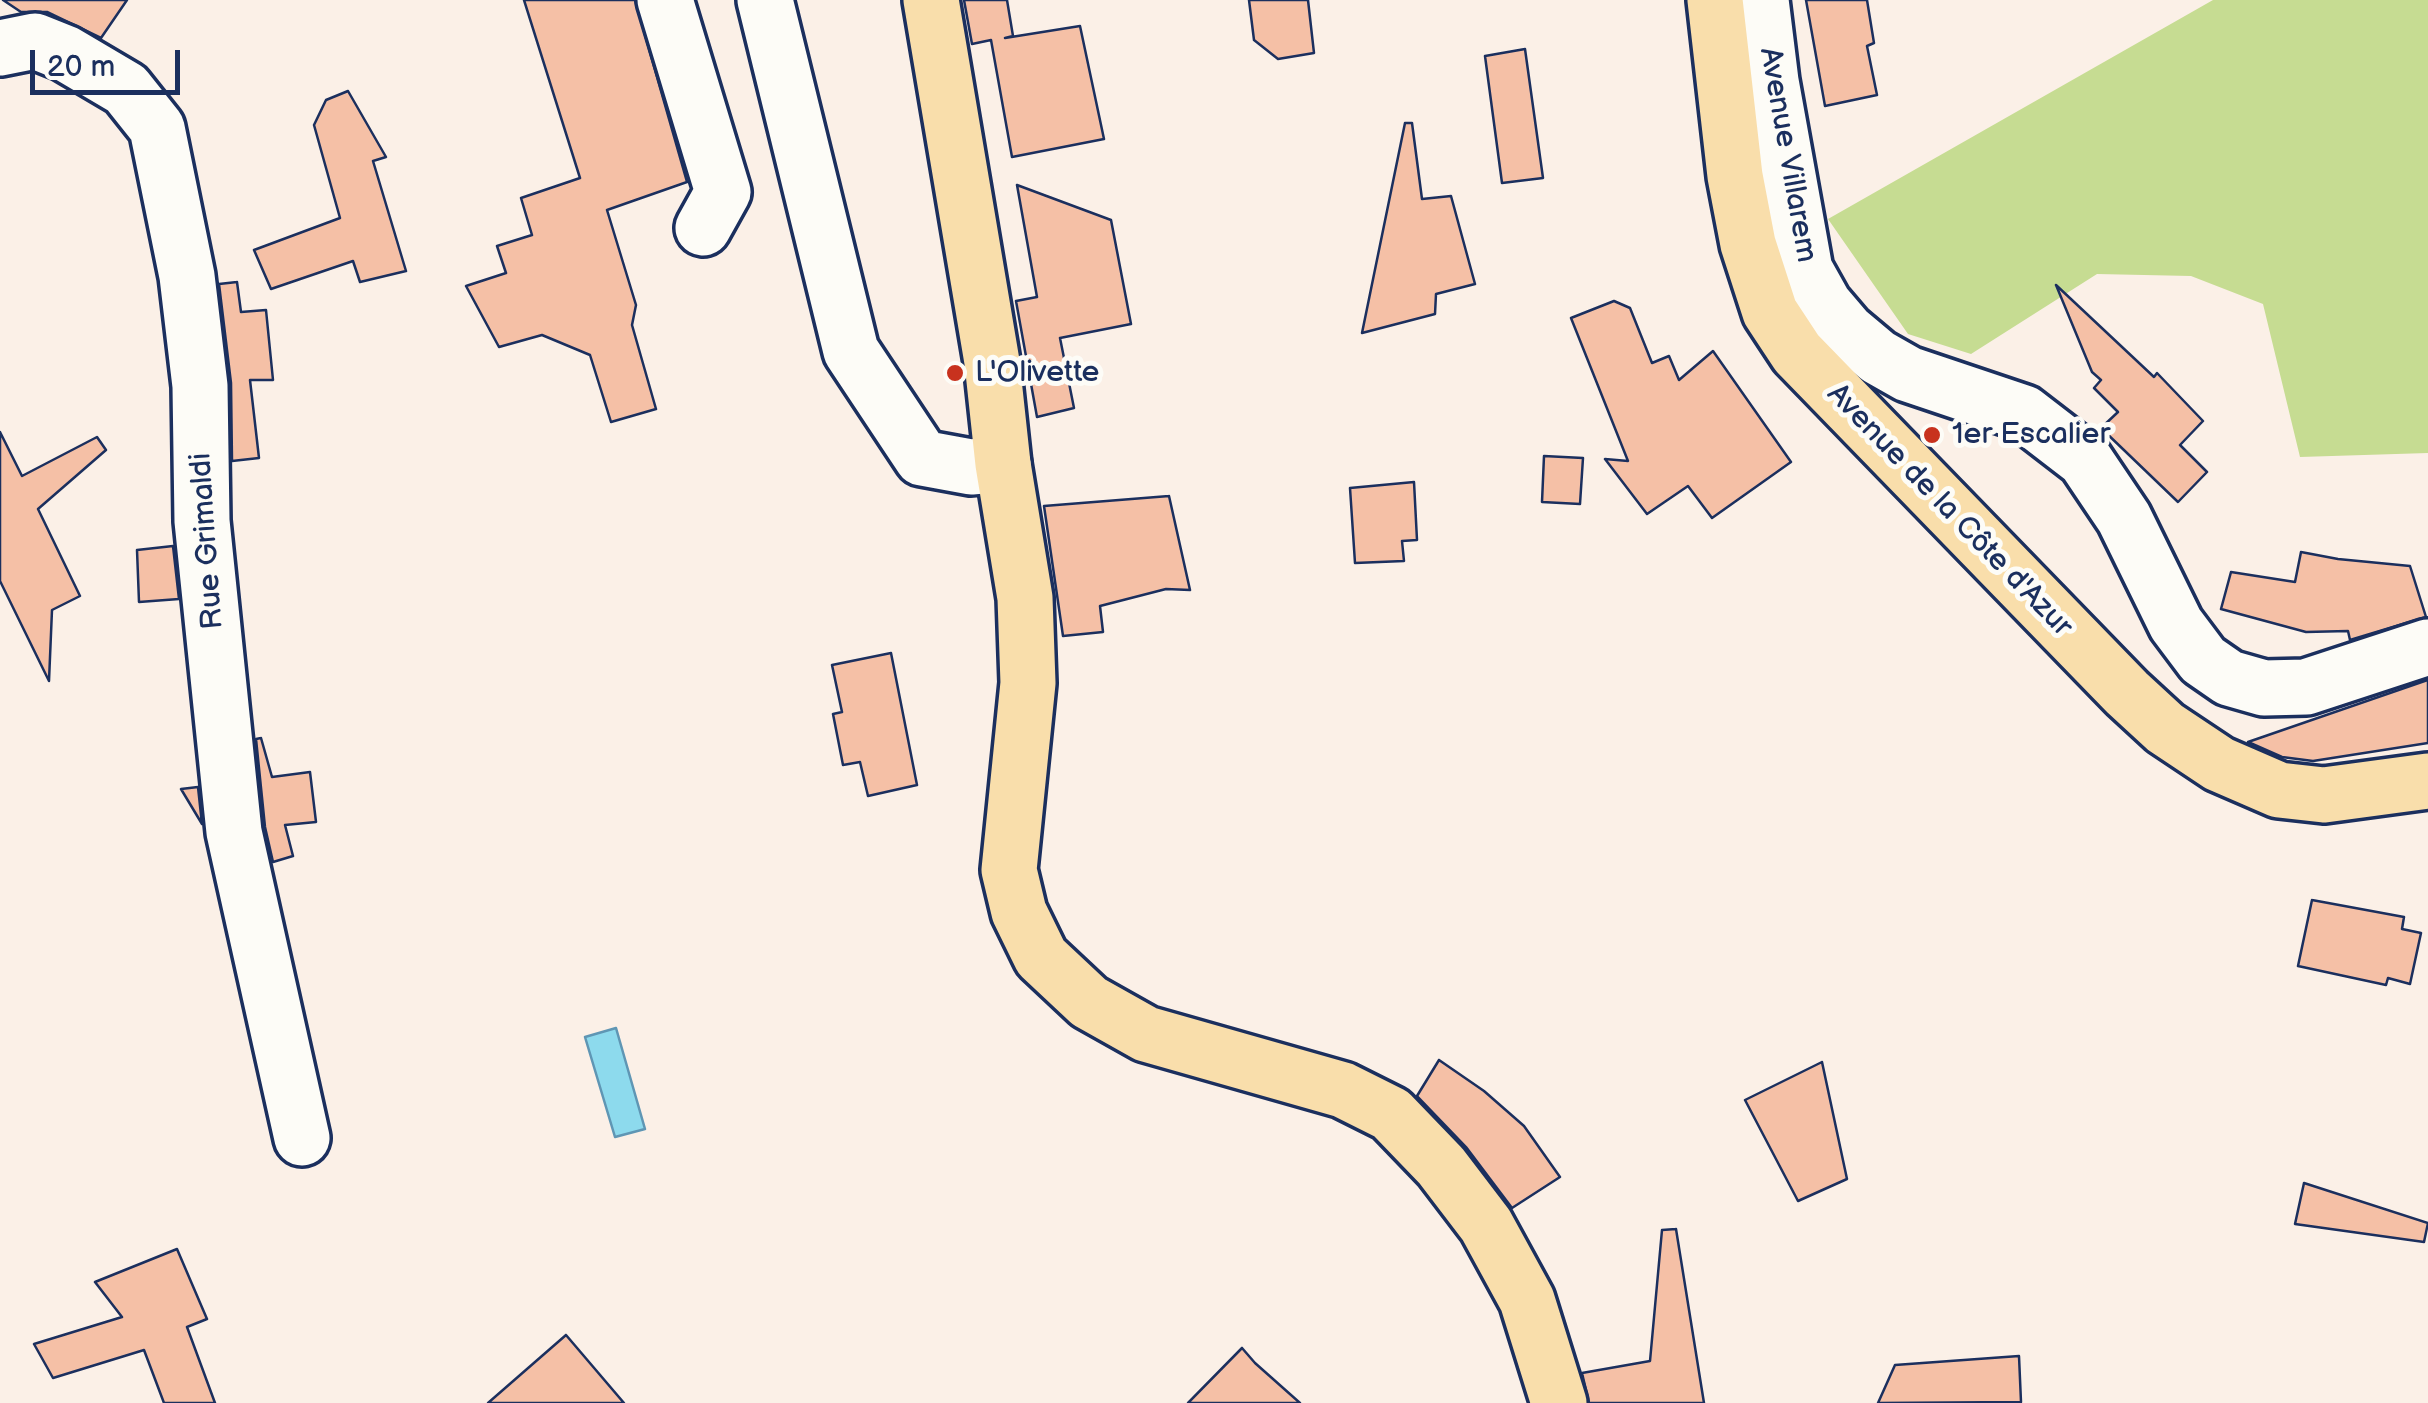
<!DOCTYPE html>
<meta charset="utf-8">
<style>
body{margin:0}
#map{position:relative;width:2428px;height:1403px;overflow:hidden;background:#fbf0e7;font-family:"Balsamiq Sans",sans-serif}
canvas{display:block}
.scale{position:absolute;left:30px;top:50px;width:150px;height:45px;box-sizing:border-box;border:5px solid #1b2f5e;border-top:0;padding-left:12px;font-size:30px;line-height:35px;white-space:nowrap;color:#1b2f5e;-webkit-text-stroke:8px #fdfcf7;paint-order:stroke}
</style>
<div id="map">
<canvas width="2428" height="1403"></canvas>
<div class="scale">20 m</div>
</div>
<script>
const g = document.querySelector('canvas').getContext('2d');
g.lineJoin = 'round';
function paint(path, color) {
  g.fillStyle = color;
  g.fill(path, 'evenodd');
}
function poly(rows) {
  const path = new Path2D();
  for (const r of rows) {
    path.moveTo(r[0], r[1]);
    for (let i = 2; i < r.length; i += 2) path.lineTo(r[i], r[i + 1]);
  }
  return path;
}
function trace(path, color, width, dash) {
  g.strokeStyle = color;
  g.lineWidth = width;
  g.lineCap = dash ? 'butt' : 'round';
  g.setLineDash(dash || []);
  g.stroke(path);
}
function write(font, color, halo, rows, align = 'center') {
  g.font = font + ' "Balsamiq Sans",sans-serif';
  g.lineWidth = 10;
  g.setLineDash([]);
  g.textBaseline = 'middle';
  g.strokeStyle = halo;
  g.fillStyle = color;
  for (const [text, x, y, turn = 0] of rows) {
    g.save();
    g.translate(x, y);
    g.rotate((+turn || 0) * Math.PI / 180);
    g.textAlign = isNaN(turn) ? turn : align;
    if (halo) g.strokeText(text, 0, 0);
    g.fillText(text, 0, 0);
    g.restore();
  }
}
paint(poly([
 [2213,0,2428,0,2428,453,2300,457,2263,304,2191,276,2097,274,1971,354,1908,334,1828,219]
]), '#c6dc92');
const water = poly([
 [616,1028,645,1129,615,1137,585,1037,616,1028]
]);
paint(water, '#8ddaed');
trace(water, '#5f96b4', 2.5);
const building = poly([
 [3,0,127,0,101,38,47,12,21,12,3,0],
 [524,0,635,0,687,182,607,210,636,305,632,325,656,409,611,422,590,355,542,335,499,347,466,286,506,273,497,246,532,235,521,198,580,178,524,0],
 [964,0,1007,0,1013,36,1005,38,1080,26,1104,139,1012,157,991,40,972,44,964,0],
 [1249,0,1308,0,1314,53,1278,59,1254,40,1249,0],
 [1806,0,1867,0,1874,43,1867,46,1877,95,1825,106,1806,0],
 [1525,49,1543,178,1502,183,1485,56,1525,49],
 [348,91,386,157,373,161,406,271,360,282,353,261,271,289,254,250,340,218,314,125,326,100,348,91],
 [1405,123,1412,123,1422,199,1451,196,1475,284,1436,294,1435,314,1362,333,1405,123],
 [1017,185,1111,220,1131,324,1060,338,1074,408,1037,417,1016,301,1037,297,1017,185],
 [237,282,241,312,266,310,273,380,250,380,259,458,232,461,231,383,219,284,237,282],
 [2056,285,2154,377,2157,373,2203,421,2180,445,2207,472,2178,502,2101,428,2118,412,2094,388,2101,380,2092,372,2056,285],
 [1614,301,1630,308,1652,363,1669,356,1679,380,1713,351,1791,462,1712,518,1688,486,1647,514,1605,459,1628,461,1571,318,1614,301],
 [0,432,22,476,97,437,106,450,38,509,80,596,52,610,49,681,0,581,0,432],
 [1544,456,1583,458,1580,504,1542,502,1544,456],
 [1414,482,1417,540,1402,541,1404,561,1355,563,1350,488,1414,482],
 [1169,496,1190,590,1166,589,1100,606,1103,632,1063,636,1044,506,1169,496],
 [173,546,179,599,139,602,137,550,173,546],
 [2301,552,2338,559,2410,566,2426,617,2350,640,2348,631,2306,632,2221,609,2231,572,2295,582,2301,552],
 [891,653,917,785,868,796,860,762,843,765,833,714,842,712,832,665,891,653],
 [2428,680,2428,743,2313,761,2282,757,2248,742,2428,680],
 [261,738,272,777,310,772,316,822,285,825,293,856,273,862,265,827,256,739,261,738],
 [198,787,202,824,181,789,198,787],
 [2312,900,2404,917,2402,929,2421,933,2410,984,2388,978,2386,985,2298,966,2312,900],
 [1439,1060,1484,1091,1524,1126,1560,1177,1512,1208,1466,1147,1417,1096,1439,1060],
 [1822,1062,1847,1179,1798,1201,1745,1100,1822,1062],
 [2304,1183,2428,1223,2424,1242,2295,1224,2304,1183],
 [1676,1229,1704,1403,1589,1403,1582,1373,1650,1361,1662,1230,1676,1229],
 [177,1249,207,1319,187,1327,215,1403,164,1403,144,1350,53,1378,34,1344,122,1317,95,1282,177,1249],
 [566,1335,624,1403,488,1403,566,1335],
 [1242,1348,1255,1363,1300,1403,1188,1403,1242,1348],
 [2019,1356,2021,1402,1878,1403,1895,1365,2019,1356]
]);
paint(building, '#f5c0a6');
trace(building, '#1b2f5e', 2.5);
const minor = poly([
 [665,0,723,192,703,228],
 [765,0,851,351,922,458,971,467,1003,464],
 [1761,0,1771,81,1805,270,1824,304,1847,331,1878,357,1908,374,2024,413,2085,460,2124,518,2176,624,2203,660,2229,678,2264,688,2306,687,2428,647],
 [0,48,35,41,65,53,126,89,157,128,187,276,200,386,202,521,234,832,302,1138]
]);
const major = poly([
 [931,0,992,362,1003,464,1025,598,1028,683,1009,870,1019,912,1041,957,1089,1002,1146,1034,1343,1090,1391,1114,1441,1166,1486,1225,1527,1300,1559,1403],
 [1715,0,1735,176,1748,244,1770,312,1797,353,2127,693,2165,728,2219,764,2279,790,2324,795,2428,781]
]);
trace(minor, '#1b2f5e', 62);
trace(major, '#1b2f5e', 62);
trace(minor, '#fdfcf7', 55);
trace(major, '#f9deab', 55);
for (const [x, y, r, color] of [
 [955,373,10,"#c8321e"],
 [1932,435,10,"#c8321e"]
]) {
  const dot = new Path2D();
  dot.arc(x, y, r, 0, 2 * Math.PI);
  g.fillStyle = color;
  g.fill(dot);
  trace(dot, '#fdfcf7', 4);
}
write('30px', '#1b2f5e', '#fdfcf7', [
 ["Avenue Villarem",1787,155,80],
 ["Avenue de la Côte d'Azur",1949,511,46],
 ["Rue Grimaldi",208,541,-94]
]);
write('30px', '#1b2f5e', '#fdfcf7', [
 ["L'Olivette",975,373],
 ["1er Escalier",1952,435]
], 'left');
</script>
